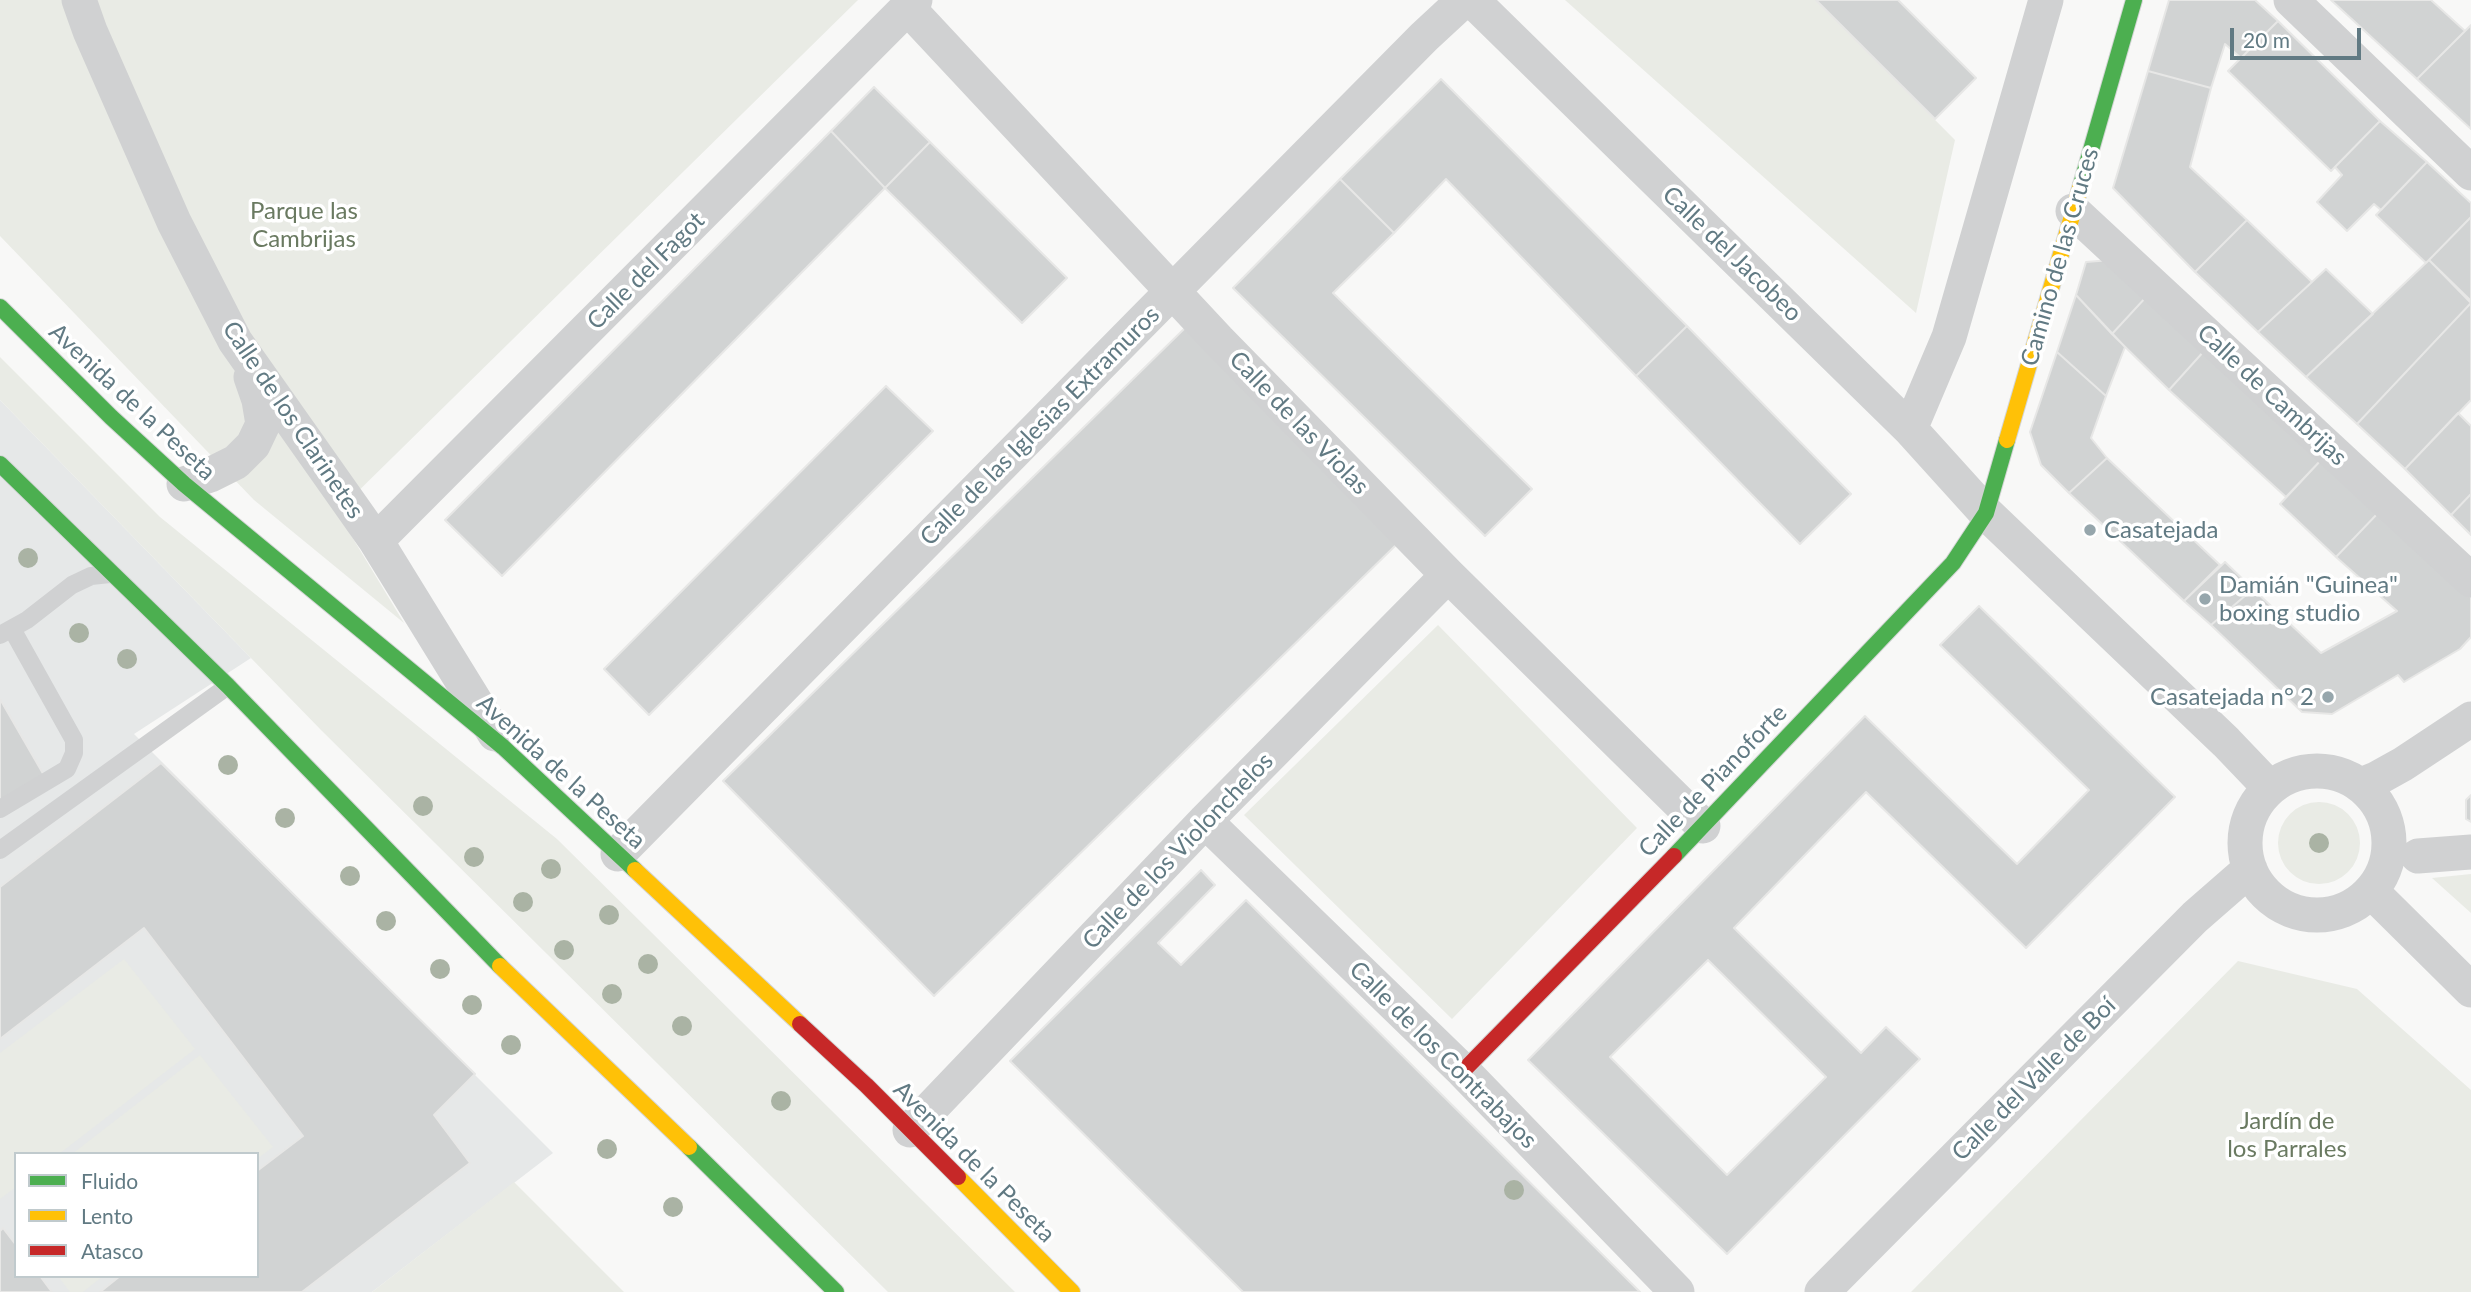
<!DOCTYPE html>
<meta charset="utf-8">
<style>
body{margin:0}
#map{position:relative;width:2471px;height:1292px;overflow:hidden;background:#f8f8f7;font-family:Lato,sans-serif}
canvas{display:block}
.legend{position:absolute;left:14px;top:1152px;width:245px;height:126px;box-sizing:border-box;background:#fff;border:2px solid #c0cacd;margin:0;padding:9px 12px;list-style:none;font-size:21px;color:#617a83}
.legend li{display:flex;align-items:center;gap:14px;height:35px}
.legend b{width:35px;border:2px solid #c0cacd}
.scale{position:absolute;left:2230px;top:28px;width:131px;height:32px;box-sizing:border-box;border:4px solid #617a83;border-top:0;padding-left:9px;font-size:21px;line-height:24px;white-space:nowrap;color:#617a83;-webkit-text-stroke:5px #fff;paint-order:stroke}
</style>
<div id="map">
<canvas width="2471" height="1292"></canvas>
<ul class="legend">
<li><b style="height:9px;background:#4caf50"></b>Fluido</li>
<li><b style="height:9px;background:#ffc107"></b>Lento</li>
<li><b style="height:9px;background:#c62828"></b>Atasco</li>
</ul>
<div class="scale">20 m</div>
</div>
<script>
const g = document.querySelector('canvas').getContext('2d');
g.lineJoin = 'round';
function paint(path, color) {
  g.fillStyle = color;
  g.fill(path, 'evenodd');
}
function poly(rows) {
  const path = new Path2D();
  for (const r of rows) {
    if (r.length === 3) {
      path.moveTo(r[0] + r[2], r[1]);
      path.arc(r[0], r[1], r[2], 0, 2 * Math.PI);
      continue;
    }
    path.moveTo(r[0], r[1]);
    for (let i = 2; i < r.length; i += 2) path.lineTo(r[i], r[i + 1]);
  }
  return path;
}
function trace(path, color, width, dash) {
  g.strokeStyle = color;
  g.lineWidth = width;
  g.lineCap = dash ? 'butt' : 'round';
  g.setLineDash(dash || []);
  g.stroke(path);
}
function write(font, color, halo, rows, align = 'center') {
  g.font = font + ' Lato,sans-serif';
  g.lineWidth = 7;
  g.setLineDash([]);
  g.textBaseline = 'middle';
  g.strokeStyle = halo;
  g.fillStyle = color;
  for (const [text, x, y, turn = 0] of rows) {
    g.save();
    g.translate(x, y);
    g.rotate((+turn || 0) * Math.PI / 180);
    g.textAlign = isNaN(turn) ? turn : align;
    if (halo) g.strokeText(text, 0, 0);
    g.fillText(text, 0, 0);
    g.restore();
  }
}
paint(poly([
 [0,400,251,658,134,734,553,1153,372,1292,0,1292],
 [16,1154,257,1154,257,1276,16,1276]
]), '#e6e8e8');
paint(poly([
 [0,0,858,0,337,512,404,623,254,500,0,236],
 [1565,0,1816,0,1955,140,1916,313],
 [0,357,160,517,557,839,1015,1292,888,1292,321,730,0,400],
 [1438,625,1637,828,1452,1019,1244,815],
 [2319,843,41],
 [2471,874,2471,913,2432,878],
 [124,959,195,1049,59,1154,16,1154,16,1187,0,1199,0,1053],
 [2238,961,2357,989,2471,1090,2471,1292,1911,1292],
 [200,1055,273,1147,257,1159,257,1154,72,1154],
 [514,1182,624,1292,372,1292],
 [58,1276,103,1276,83,1292,70,1292]
]), '#e9ebe5');
const building = poly([
 [1816,0,1898,0,1976,78,1935,119,1816,0],
 [2169,0,2255,0,2278,21,2241,58,2225,44,2211,88,2148,71,2169,0],
 [2331,0,2431,0,2465,31,2417,79,2331,0],
 [2278,21,2380,121,2331,171,2228,71,2278,21],
 [2471,25,2471,129,2417,79,2471,25],
 [2148,71,2211,88,2190,167,2247,220,2195,272,2113,188,2148,71],
 [1441,79,1687,326,1636,376,1446,179,1394,233,1340,179,1441,79],
 [874,87,930,142,885,188,831,131,874,87],
 [2380,121,2427,162,2381,210,2374,204,2347,231,2317,202,2342,175,2335,167,2380,121],
 [831,131,885,188,502,576,445,520,831,131],
 [930,142,1067,278,1022,323,885,188,930,142],
 [2427,162,2471,203,2471,217,2426,263,2376,215,2427,162],
 [1340,179,1394,233,1333,293,1532,489,1485,536,1233,288,1340,179],
 [2471,217,2471,301,2429,260,2471,217],
 [2247,220,2312,282,2258,332,2195,272,2247,220],
 [2111,260,2147,296,2112,334,2076,295,2086,262,2111,260],
 [2429,260,2471,303,2357,424,2306,377,2429,260],
 [2326,269,2373,314,2306,377,2258,332,2326,269],
 [2076,295,2125,347,2106,396,2057,352,2076,295],
 [2147,296,2205,350,2169,390,2112,334,2147,296],
 [2471,303,2471,400,2405,469,2357,424,2471,303],
 [1687,326,1851,494,1800,544,1636,376,1687,326],
 [1185,328,1397,544,934,996,723,781,1185,328],
 [2205,350,2322,459,2286,497,2169,390,2205,350],
 [2057,352,2106,396,2091,438,2107,458,2069,493,2041,465,2030,432,2057,352],
 [886,386,933,431,649,715,604,669,886,386],
 [2458,413,2471,426,2471,494,2451,515,2405,469,2458,413],
 [2107,458,2220,565,2184,601,2069,493,2107,458],
 [2322,459,2379,512,2336,557,2280,504,2322,459],
 [2471,494,2471,535,2451,515,2471,494],
 [2379,512,2471,597,2471,637,2460,649,2404,682,2398,675,2332,714,2302,712,2211,625,2253,589,2321,653,2397,611,2336,557,2379,512],
 [2225,562,2253,589,2211,625,2184,601,2225,562],
 [1979,606,2175,797,2026,948,1866,792,1734,928,1861,1053,1886,1027,1920,1059,1727,1254,1528,1060,1865,716,2017,864,2089,790,1940,645,1979,606],
 [1708,960,1826,1077,1727,1175,1610,1057,1708,960],
 [0,699,45,777,0,801,0,699],
 [161,763,475,1074,434,1115,470,1163,302,1292,100,1292,120,1276,257,1276,257,1171,303,1136,144,928,0,1039,0,887,161,763],
 [2471,795,2471,822,2466,819,2466,800,2471,795],
 [1201,870,1215,885,1158,943,1181,965,1246,900,1640,1292,1243,1292,1010,1061,1201,870],
 [3,1228,16,1245,16,1276,40,1276,52,1292,0,1292,0,1231,3,1228]
]);
paint(building, '#d1d3d3');
trace(building, '#e7e7e6', 2);
const fast = poly([
 [2081,185,2134,0],
 [0,307,111,417,184,484,503,747,635,870],
 [0,464,228,686,500,966],
 [1674,856,1953,563,1986,513,2007,440],
 [689,1147,836,1292]
]);
const slow = poly([
 [2007,440,2081,185],
 [635,870,800,1024],
 [500,966,689,1147],
 [958,1177,1072,1292]
]);
const jam = poly([
 [800,1024,866,1085,958,1177],
 [1463,1071,1674,856]
]);
trace(fast, '#d4d6d6', 18);
trace(slow, '#d4d6d6', 18);
trace(jam, '#d4d6d6', 18);
trace(poly([
 [0,635,27,620,72,585,91,576,110,574],
 [0,809,67,769,74,753,74,740,12,629],
 [0,850,228,686]
]), '#d0d1d2', 18);
trace(poly([
 [79,0,90,31,174,222,235,341,376,541,495,734],
 [1472,0,1910,429,1986,513,2226,742,2270,788],
 [2291,0,2471,173],
 [908,8,1218,340,1448,575,1703,826],
 [2073,211,2471,580],
 [1910,429,1949,337,2046,0],
 [184,484,210,475,236,462,253,445,263,424,259,400,251,377],
 [376,541,915,0],
 [2317,843,72],
 [2361,785,2376,779,2403,764,2471,719],
 [1205,821,1463,1071,1677,1292],
 [618,854,1142,322,1424,37,1464,0],
 [2418,856,2471,852],
 [2371,891,2471,990],
 [910,1130,1205,821,1448,575],
 [1822,1292,2195,917,2250,869]
]), '#d0d1d2', 35);
trace(fast, '#4caf50', 16);
trace(slow, '#ffc107', 16);
trace(jam, '#c62828', 16);
g.fillStyle = '#aab3a4';
for (const [x, y] of [
 [28,558],
 [79,633],
 [127,659],
 [228,765],
 [423,806],
 [285,818],
 [2319,843],
 [474,857],
 [551,869],
 [350,876],
 [523,902],
 [609,915],
 [386,921],
 [564,950],
 [648,964],
 [440,969],
 [612,994],
 [472,1005],
 [682,1026],
 [511,1045],
 [781,1101],
 [607,1149],
 [1514,1190],
 [673,1207]
]) {
  g.beginPath();
  g.arc(x, y, 10, 0, 2 * Math.PI);
  g.fill();
}
for (const [x, y, r, color] of [
 [2090,530,7,"#96a6ac"],
 [2205,599,7,"#96a6ac"],
 [2328,697,7,"#96a6ac"]
]) {
  const dot = new Path2D();
  dot.arc(x, y, r, 0, 2 * Math.PI);
  g.fillStyle = color;
  g.fill(dot);
  trace(dot, '#fff', 2.5);
}
write('24px', '#6a7a61', '#fff', [
 ["Parque las",304,211],
 ["Cambrijas",304,239],
 ["Jardín de",2287,1121],
 ["los Parrales",2287,1149]
]);
write('24px', '#617a83', '#fff', [
 ["Calle del Jacobeo",1732,254,44],
 ["Camino de las Cruces",2060,257,-74],
 ["Calle del Fagot",646,271,-45],
 ["Calle de Cambrijas",2272,395,43],
 ["Avenida de la Peseta",132,402,43],
 ["Calle de los Clarinetes",293,420,56],
 ["Calle de las Violas",1299,423,46],
 ["Calle de las Iglesias Extramuros",1040,426,-45],
 ["Avenida de la Peseta",561,772,42],
 ["Calle de Pianoforte",1713,781,-46],
 ["Calle de los Violonchelos",1178,851,-46],
 ["Calle de los Contrabajos",1443,1055,45],
 ["Calle del Valle de Boí",2034,1079,-45],
 ["Avenida de la Peseta",974,1162,45]
]);
write('24px', '#617a83', '#fff', [
 ["Casatejada",2104,530],
 ["Damián \"Guinea\"",2219,585],
 ["boxing studio",2219,613],
 ["Casatejada n° 2",2314,697,"right"]
], 'left');
</script>
